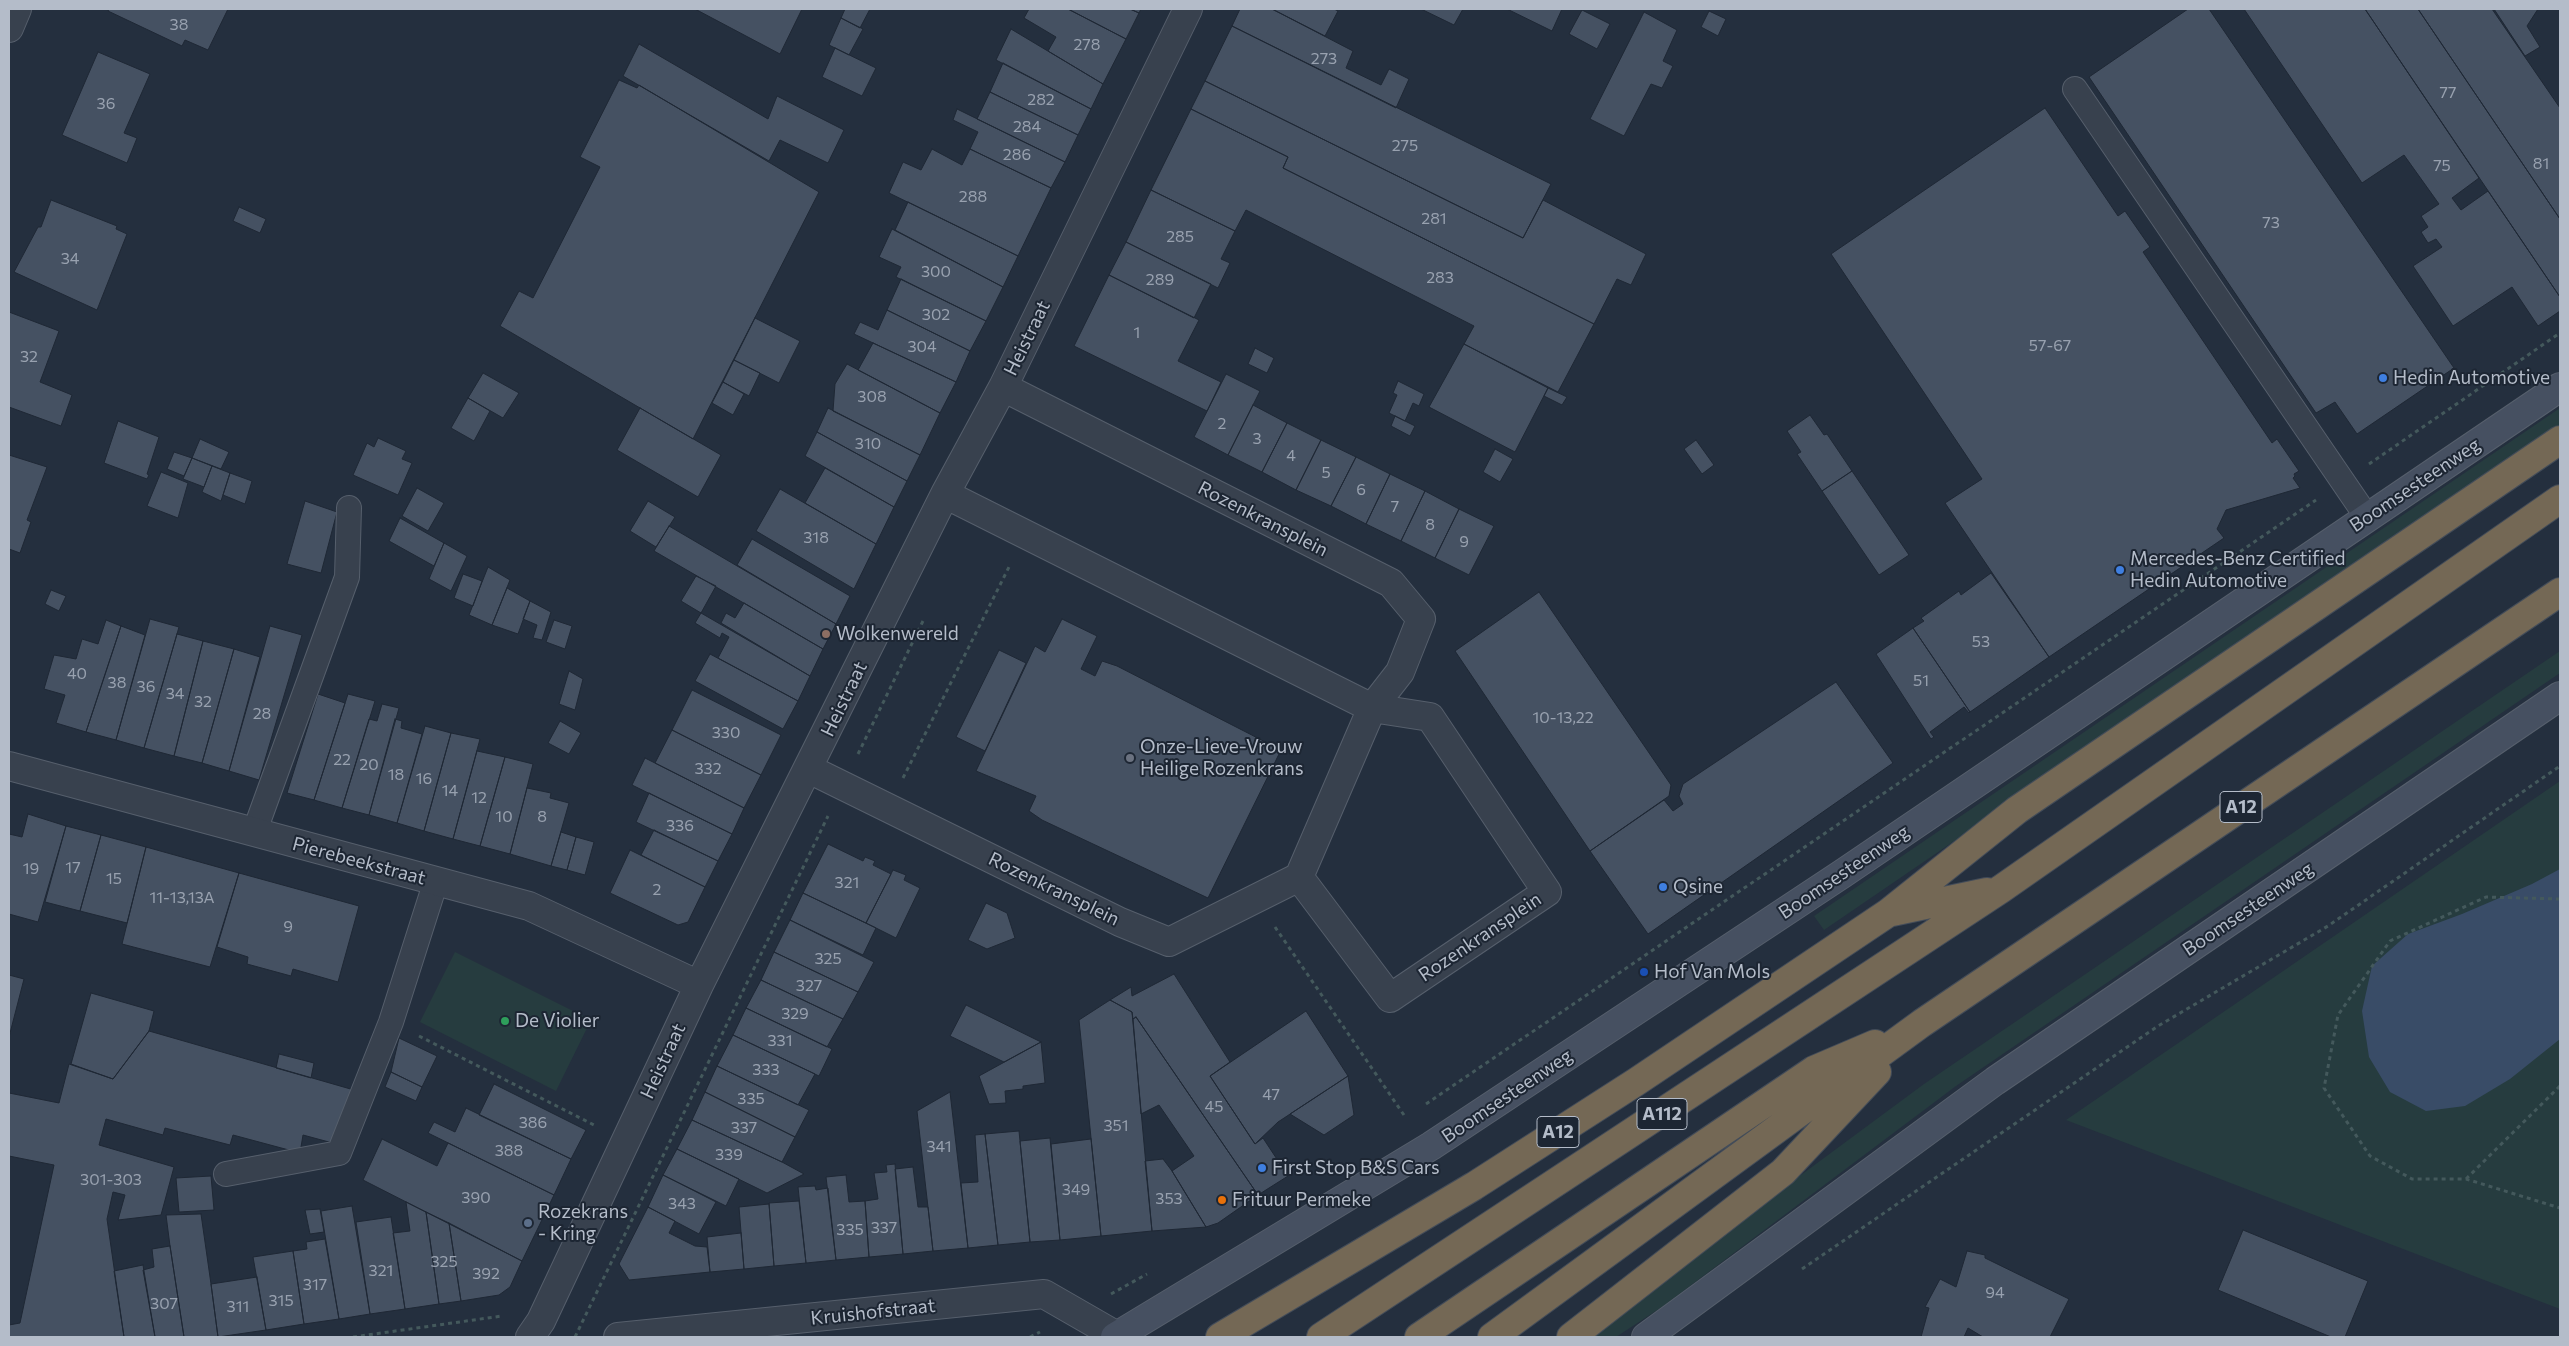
<!DOCTYPE html>
<style>
body{margin:0}
#map{position:relative;width:2569px;height:1346px;overflow:hidden;background:#242f3e;font-family:Commissioner,sans-serif}
canvas{display:block}
.frame{position:absolute;inset:0;border:10px solid #b4bcc9;pointer-events:none}
</style>
<div id="map">
<canvas width="2569" height="1346"></canvas>
<div class="frame"></div>
</div>
<script>
const g = document.querySelector('canvas').getContext('2d');
g.lineJoin = 'round';
function paint(path, color) {
  g.fillStyle = color;
  g.fill(path, 'evenodd');
}
function poly(rows) {
  const path = new Path2D();
  for (const r of rows) {
    path.moveTo(r[0], r[1]);
    for (let i = 2; i < r.length; i += 2) path.lineTo(r[i], r[i + 1]);
  }
  return path;
}
function trace(path, color, width, dash) {
  g.strokeStyle = color;
  g.lineWidth = width;
  g.lineCap = dash ? 'butt' : 'round';
  g.setLineDash(dash || []);
  g.stroke(path);
}
function write(font, color, halo, rows, align = 'center') {
  g.font = font + ' Commissioner,sans-serif';
  g.lineWidth = 4;
  g.setLineDash([]);
  g.textBaseline = 'middle';
  g.strokeStyle = halo;
  g.fillStyle = color;
  for (const [text, x, y, turn = 0] of rows) {
    g.save();
    g.translate(x, y);
    g.rotate((+turn || 0) * Math.PI / 180);
    g.textAlign = isNaN(turn) ? turn : align;
    if (halo) g.strokeText(text, 0, 0);
    g.fillText(text, 0, 0);
    g.restore();
  }
}
paint(poly([
 [2560,408,2560,427,1824,930,1814,916],
 [2560,651,2560,673,1956,1086,1662,1307,1616,1337,1593,1337,1751,1212,1924,1084],
 [2560,781,2560,1309,2066,1120],
 [455,952,591,1020,556,1091,420,1022]
]), '#263c3f');
paint(poly([
 [2560,869,2560,1039,2510,1079,2465,1106,2426,1111,2390,1092,2369,1057,2362,1011,2372,966,2408,934,2462,914,2532,884]
]), '#394c67');
const building = poly([
 [109,9,228,9,208,50,185,40,182,46,108,11,109,9],
 [695,9,802,9,780,54,695,9],
 [845,9,870,9,860,28,841,18,845,9],
 [1029,9,1068,9,1126,39,1103,84,1048,51,1056,37,1024,18,1029,9],
 [1068,9,1130,9,1139,13,1126,39,1068,9],
 [1130,9,1141,9,1139,13,1130,9],
 [1240,9,1272,9,1353,51,1346,68,1381,85,1389,69,1409,79,1396,108,1232,26,1240,9],
 [1272,9,1334,9,1338,11,1325,36,1272,9],
 [1421,9,1463,9,1454,25,1421,9],
 [1507,9,1562,9,1552,31,1507,9],
 [2188,9,2209,9,2454,368,2357,434,2335,402,2316,413,2089,77,2188,9],
 [2244,9,2365,9,2479,178,2452,198,2461,210,2488,191,2560,297,2560,311,2538,326,2512,287,2453,326,2413,266,2442,247,2436,239,2428,243,2421,232,2428,227,2421,216,2439,204,2404,155,2362,183,2244,9],
 [2365,9,2418,9,2560,219,2560,297,2365,9],
 [2418,9,2492,9,2560,108,2560,219,2418,9],
 [2494,9,2538,9,2527,26,2540,47,2525,56,2494,9],
 [1582,10,1610,24,1597,49,1569,34,1582,10],
 [1709,11,1726,19,1718,36,1701,27,1709,11],
 [1644,12,1677,30,1663,61,1673,66,1662,88,1651,84,1624,136,1590,119,1644,12],
 [841,18,863,29,849,55,829,45,841,18],
 [1232,26,1551,184,1523,238,1205,81,1232,26],
 [1011,29,1103,84,1091,109,996,60,1011,29],
 [639,44,768,119,777,96,844,130,828,163,780,140,769,161,623,76,639,44],
 [835,48,876,68,862,96,822,77,835,48],
 [98,52,150,74,124,133,137,138,127,163,62,135,98,52],
 [1003,63,1091,109,1078,135,990,92,1003,63],
 [619,80,637,88,639,85,819,192,693,439,500,326,519,291,533,298,600,167,580,157,619,80],
 [1205,81,1523,238,1543,200,1646,254,1631,285,1617,279,1594,324,1283,168,1288,157,1191,109,1205,81],
 [990,92,1078,135,1065,162,977,119,990,92],
 [2045,108,2118,216,2125,211,2150,247,2143,252,2272,443,2277,439,2299,471,2294,474,2295,476,2293,478,2300,488,2226,510,2217,529,2224,538,2049,657,1945,503,1982,479,1831,254,2045,108],
 [957,109,1065,162,1051,188,970,149,978,132,953,120,957,109],
 [1191,109,1288,157,1283,168,1594,324,1558,392,1464,344,1474,326,1246,210,1235,231,1151,190,1191,109],
 [932,149,962,165,970,149,1051,188,1018,256,889,193,903,162,921,170,932,149],
 [1151,190,1235,231,1221,259,1230,263,1218,288,1126,242,1151,190],
 [51,200,117,226,116,229,127,234,97,310,14,272,38,227,41,227,51,200],
 [908,202,1018,256,1003,287,895,230,908,202],
 [239,207,266,219,260,233,233,221,239,207],
 [892,229,1003,287,986,321,896,277,901,267,879,257,892,229],
 [1126,242,1211,284,1194,318,1109,275,1126,242],
 [1109,275,1199,320,1178,361,1221,382,1207,411,1074,346,1109,275],
 [901,279,986,321,970,351,887,310,901,279],
 [887,310,970,351,956,382,854,334,860,322,878,330,887,310],
 [9,312,59,331,40,382,72,395,61,426,9,407,9,312],
 [755,318,800,341,779,383,734,360,755,318],
 [873,343,956,382,940,413,858,370,873,343],
 [1464,344,1548,388,1515,452,1429,407,1464,344],
 [1255,348,1274,358,1267,373,1248,364,1255,348],
 [734,360,760,373,749,396,723,382,734,360],
 [847,364,940,413,920,455,833,411,835,384,847,364],
 [483,373,519,393,503,418,468,398,483,373],
 [1226,374,1260,391,1228,455,1194,437,1226,374],
 [1398,381,1424,394,1419,406,1413,403,1405,421,1389,413,1397,395,1393,393,1398,381],
 [723,382,744,394,733,415,712,403,723,382],
 [1548,388,1567,397,1562,405,1544,396,1548,388],
 [468,398,490,411,474,441,451,428,468,398],
 [1253,405,1287,423,1262,472,1228,455,1253,405],
 [640,408,721,455,698,497,617,450,640,408],
 [828,408,920,455,907,481,817,432,828,408],
 [1810,415,1824,435,1827,434,1852,471,1822,491,1797,454,1801,452,1787,431,1810,415],
 [1395,416,1415,426,1410,436,1391,426,1395,416],
 [118,421,159,437,147,474,149,475,147,479,104,463,118,421],
 [1287,423,1321,440,1296,490,1262,472,1287,423],
 [817,432,907,481,894,507,805,456,817,432],
 [378,438,406,451,402,459,412,463,398,495,353,475,367,443,374,447,378,438],
 [200,439,229,452,221,469,192,458,200,439],
 [1321,440,1356,457,1331,506,1296,490,1321,440],
 [1696,440,1714,465,1702,474,1684,449,1696,440],
 [1495,449,1513,459,1500,482,1483,472,1495,449],
 [174,452,192,458,184,476,167,469,174,452],
 [9,455,47,467,27,520,31,522,20,553,9,549,9,455],
 [1356,457,1390,474,1366,524,1331,506,1356,457],
 [192,458,212,466,204,487,183,479,192,458],
 [212,466,230,473,221,501,202,492,212,466],
 [825,468,894,507,876,544,805,503,825,468],
 [1852,471,1909,555,1879,575,1822,491,1852,471],
 [161,472,188,483,178,518,147,506,161,472],
 [230,473,252,481,245,504,223,495,230,473],
 [1390,474,1425,491,1401,541,1366,524,1390,474],
 [417,488,444,503,428,531,402,516,417,488],
 [780,489,876,544,854,589,756,531,780,489],
 [1425,491,1459,509,1435,558,1401,541,1425,491],
 [305,501,337,512,321,573,287,564,305,501],
 [648,501,675,517,656,547,630,531,648,501],
 [1459,509,1494,526,1469,575,1435,558,1459,509],
 [400,518,444,543,434,566,389,541,400,518],
 [669,526,836,624,823,649,654,551,669,526],
 [752,539,850,596,836,624,737,565,752,539],
 [444,543,467,556,451,591,429,579,444,543],
 [488,567,510,580,492,625,469,615,488,567],
 [1991,573,2049,657,1970,712,1913,628,1924,621,1921,618,1959,591,1961,595,1991,573],
 [463,574,482,581,473,606,454,598,463,574],
 [696,576,716,586,701,613,681,601,696,576],
 [507,588,530,601,518,634,492,625,507,588],
 [51,590,66,596,59,611,45,604,51,590],
 [1539,592,1671,785,1669,796,1590,851,1455,651,1539,592],
 [530,601,551,612,542,640,533,638,537,625,523,619,530,601],
 [744,603,823,649,810,676,721,623,726,613,735,618,744,603],
 [701,613,810,676,798,701,718,658,729,637,722,633,720,638,695,623,701,613],
 [150,619,179,627,144,748,116,740,150,619],
 [1062,619,1097,636,1081,669,1095,676,1102,661,1117,666,1281,750,1208,898,1042,820,1029,811,1036,796,976,771,1035,646,1045,652,1062,619],
 [106,620,121,626,86,732,56,723,65,695,44,689,54,655,76,659,82,639,98,644,106,620],
 [554,620,572,626,565,649,546,642,554,620],
 [121,626,145,635,116,740,86,732,121,626],
 [270,626,302,635,259,780,229,771,270,626],
 [1913,628,1970,712,1969,713,1964,707,1930,732,1934,737,1931,739,1876,654,1913,628],
 [177,634,203,641,174,756,144,748,177,634],
 [203,641,234,649,202,763,174,756,203,641],
 [234,649,260,657,229,771,202,763,234,649],
 [999,650,1026,663,985,751,956,737,999,650],
 [710,654,798,701,783,729,695,681,710,654],
 [569,671,583,679,575,710,559,704,569,671],
 [1836,682,1893,763,1648,934,1590,851,1664,800,1673,811,1683,804,1679,796,1683,784,1836,682],
 [692,690,781,735,761,775,672,730,692,690],
 [318,694,345,703,314,800,287,793,318,694],
 [348,694,375,701,342,808,314,800,348,694],
 [382,704,399,708,369,815,342,808,369,719,377,721,382,704],
 [395,719,402,721,401,728,422,734,397,823,369,815,395,719],
 [560,721,581,733,569,754,548,743,560,721],
 [425,726,451,733,424,831,397,823,425,726],
 [672,730,761,775,744,808,655,763,672,730],
 [451,733,480,739,453,839,424,831,451,733],
 [477,751,505,757,480,846,453,839,477,751],
 [505,757,533,764,510,854,480,846,505,757],
 [645,758,744,808,732,834,632,785,645,758],
 [527,788,551,793,550,798,569,803,551,866,510,854,527,788],
 [649,793,732,834,718,861,636,822,649,793],
 [28,814,66,826,38,922,9,914,9,834,22,837,28,814],
 [66,826,101,835,80,911,45,902,66,826],
 [654,830,718,861,705,887,641,855,654,830],
 [561,832,576,837,567,870,551,866,561,832],
 [101,835,146,847,127,923,80,911,101,835],
 [576,837,594,842,585,875,567,870,576,837],
 [828,844,863,861,865,857,875,861,873,865,891,874,866,923,803,893,828,844],
 [146,847,239,873,210,967,122,944,146,847],
 [630,850,705,887,688,922,678,925,610,893,630,850],
 [893,870,906,875,904,880,920,888,896,938,866,923,893,870],
 [239,873,359,906,338,982,293,969,291,976,247,964,248,957,217,947,239,873],
 [803,893,876,928,863,955,790,920,803,893],
 [986,903,1007,913,1015,938,987,949,968,940,986,903],
 [790,920,874,962,858,992,774,952,790,920],
 [774,952,858,992,843,1019,761,980,774,952],
 [1174,974,1230,1062,1210,1076,1255,1144,1263,1138,1288,1176,1258,1195,1136,1017,1133,1019,1132,1012,1110,1000,1131,987,1132,996,1174,974],
 [9,975,24,979,9,1037,9,975],
 [761,980,843,1019,827,1047,746,1008,761,980],
 [91,993,154,1011,149,1031,113,1079,71,1064,91,993],
 [1110,1000,1132,1012,1152,1231,1101,1236,1079,1020,1110,1000],
 [966,1005,1041,1042,1004,1062,950,1036,966,1005],
 [746,1008,832,1049,819,1076,733,1035,746,1008],
 [1306,1011,1348,1076,1278,1122,1255,1144,1210,1076,1306,1011],
 [1136,1017,1258,1195,1218,1223,1206,1227,1172,1171,1194,1156,1159,1105,1141,1114,1133,1019,1136,1017],
 [149,1031,354,1090,340,1145,303,1135,300,1153,233,1135,230,1145,165,1128,163,1135,106,1119,99,1145,174,1167,161,1215,118,1220,125,1195,113,1192,107,1219,124,1337,9,1337,9,1321,9,1325,20,1323,54,1165,9,1156,9,1093,59,1103,69,1064,113,1079,149,1031],
 [733,1035,815,1074,798,1105,717,1066,733,1035],
 [399,1038,437,1056,422,1087,391,1072,399,1038],
 [1041,1042,1045,1083,1023,1086,1023,1089,1005,1091,1006,1103,989,1104,979,1076,1041,1042],
 [279,1054,314,1063,311,1078,276,1068,279,1054],
 [717,1066,809,1110,795,1137,705,1092,717,1066],
 [391,1072,422,1087,416,1101,385,1087,391,1072],
 [1348,1076,1354,1115,1324,1135,1290,1114,1348,1076],
 [494,1084,586,1130,571,1159,479,1115,494,1084],
 [705,1092,795,1137,782,1162,692,1120,705,1092],
 [950,1092,968,1248,933,1251,917,1111,950,1092],
 [466,1108,571,1159,554,1195,428,1133,434,1122,455,1132,466,1108],
 [692,1120,782,1162,804,1174,767,1193,677,1149,692,1120],
 [1019,1131,1030,1242,998,1245,985,1134,1019,1131],
 [985,1134,998,1245,968,1248,961,1183,978,1182,975,1135,985,1134],
 [1050,1138,1060,1240,1030,1242,1020,1141,1050,1138],
 [382,1139,437,1166,448,1143,554,1195,522,1261,363,1180,382,1139],
 [1091,1139,1101,1236,1060,1240,1051,1144,1091,1139],
 [677,1149,739,1179,726,1206,663,1175,677,1149],
 [1163,1159,1172,1171,1206,1227,1152,1231,1145,1161,1163,1159],
 [895,1164,903,1254,869,1257,865,1201,878,1199,874,1173,887,1172,886,1165,895,1164],
 [913,1167,918,1207,928,1207,933,1251,903,1254,895,1169,913,1167],
 [663,1175,716,1202,699,1234,648,1207,663,1175],
 [846,1175,849,1202,865,1201,869,1257,836,1260,826,1177,846,1175],
 [211,1176,214,1210,179,1212,176,1178,211,1176],
 [815,1186,816,1190,828,1188,836,1260,806,1263,798,1187,815,1186],
 [799,1201,806,1263,774,1266,769,1203,799,1201],
 [406,1202,426,1212,439,1304,405,1309,393,1233,410,1231,406,1202],
 [769,1204,774,1266,744,1269,739,1207,769,1204],
 [352,1206,370,1314,339,1319,321,1211,352,1206],
 [648,1207,675,1221,669,1233,695,1246,707,1247,710,1272,629,1280,619,1264,648,1207],
 [320,1209,324,1232,310,1234,305,1210,320,1209],
 [426,1212,449,1223,461,1301,439,1304,426,1212],
 [201,1214,211,1284,218,1337,184,1337,170,1246,166,1215,201,1214],
 [391,1217,405,1309,370,1314,356,1222,391,1217],
 [449,1223,522,1261,510,1287,499,1295,461,1301,449,1223],
 [2243,1230,2368,1281,2345,1337,2331,1337,2218,1290,2243,1230],
 [741,1233,744,1269,710,1272,707,1237,741,1233],
 [325,1239,339,1319,304,1324,293,1251,307,1249,306,1242,325,1239],
 [170,1246,184,1337,155,1337,143,1270,154,1267,152,1249,170,1246],
 [293,1251,304,1324,266,1330,253,1257,293,1251],
 [1967,1251,1985,1255,1985,1258,2069,1299,2050,1337,1983,1337,1968,1328,1964,1337,1921,1337,1929,1308,1925,1307,1940,1279,1956,1287,1967,1251],
 [143,1265,155,1337,124,1337,114,1271,143,1265],
 [257,1277,266,1330,218,1337,211,1284,257,1277]
]);
paint(building, '#455162');
trace(building, '#1f2835', 1);
const lane = poly([
 [2075,89,2367,517],
 [254,833,347,577,349,508],
 [226,1174,339,1153,391,1022,436,881]
]);
const street = poly([
 [9,28,17,9],
 [945,494,1372,708,1430,717,1547,892,1390,998,1299,877],
 [9,766,529,906,699,985],
 [809,769,1120,922,1169,942,1299,877,1372,708,1400,672,1421,619,1391,583,1003,387],
 [530,1337,541,1321,699,985,945,494,1003,387,1188,9],
 [618,1337,1044,1294,1117,1336]
]);
const secondary = poly([
 [1115,1337,1431,1146,1842,874,2560,387],
 [1646,1337,1995,1081,2560,696]
]);
const highway = poly([
 [1892,912,1987,892],
 [1220,1337,1474,1186,1636,1082,1888,913,2017,810,2560,440],
 [1321,1337,2001,889,2560,499],
 [1419,1337,1814,1070,1875,1044],
 [1492,1337,1922,1023,2560,592],
 [1571,1337,1783,1172,1877,1072]
]);
trace(lane, '#565f6c', 26);
trace(street, '#565f6c', 30);
trace(secondary, '#565f6c', 30);
trace(highway, '#434c59', 30);
trace(poly([
 [2369,464,2560,333],
 [858,754,923,621],
 [903,778,1010,565],
 [2560,899,2486,897,2390,941,2338,1015,2324,1088,2370,1156,2412,1179,2466,1179,2560,1208],
 [1275,927,1406,1118],
 [419,1036,594,1125],
 [1426,1104,2316,500],
 [2466,1179,2560,1086],
 [1802,1269,2158,1026,2328,926,2560,766],
 [1111,1294,1147,1274],
 [353,1337,502,1316],
 [575,1337,828,816],
 [1030,1337,1040,1332]
]), '#44595c', 3, [4, 4]);
trace(lane, '#38414e', 24);
trace(street, '#38414e', 28);
trace(secondary, '#465061', 28);
trace(highway, '#746855', 28);
for (const [x, y, r, color] of [
 [2383,378,5,"#3f7fe0"],
 [2120,570,5,"#3f7fe0"],
 [826,634,5,"#8d6e63"],
 [1130,758,5,"#6b7280"],
 [1663,887,5,"#3f7fe0"],
 [1644,972,5,"#1a4fb4"],
 [505,1021,5,"#2e9e5b"],
 [1262,1168,5,"#3f7fe0"],
 [1222,1200,5,"#e8710a"],
 [528,1223,5,"#5c6f8a"]
]) {
  const dot = new Path2D();
  dot.arc(x, y, r, 0, 2 * Math.PI);
  g.fillStyle = color;
  g.fill(dot);
  trace(dot, '#1d2633', 2);
}
write('16px', '#98a1af', null, [
 ["38",179,25],
 ["278",1087,45],
 ["273",1324,59],
 ["77",2448,93],
 ["282",1041,100],
 ["36",106,104],
 ["284",1027,127],
 ["275",1405,146],
 ["286",1017,155],
 ["81",2541,164],
 ["75",2442,166],
 ["288",973,197],
 ["281",1434,219],
 ["73",2271,223],
 ["285",1180,237],
 ["34",70,259],
 ["300",936,272],
 ["283",1440,278],
 ["289",1160,280],
 ["302",936,315],
 ["1",1137,333],
 ["57-67",2050,346],
 ["304",922,347],
 ["32",29,357],
 ["308",872,397],
 ["2",1222,424],
 ["3",1257,439],
 ["310",868,444],
 ["4",1291,456],
 ["5",1326,473],
 ["6",1361,490],
 ["7",1395,507],
 ["8",1430,525],
 ["318",816,538],
 ["9",1464,542],
 ["53",1981,642],
 ["40",77,674],
 ["51",1921,681],
 ["38",117,683],
 ["36",146,687],
 ["34",175,694],
 ["32",203,702],
 ["28",262,714],
 ["10-13,22",1563,718],
 ["330",726,733],
 ["22",342,760],
 ["20",369,765],
 ["332",708,769],
 ["18",396,775],
 ["16",424,779],
 ["14",450,791],
 ["12",479,798],
 ["10",504,817],
 ["8",542,817],
 ["336",680,826],
 ["17",73,868],
 ["19",31,869],
 ["15",114,879],
 ["321",847,883],
 ["2",657,890],
 ["11-13,13A",182,898],
 ["9",288,927],
 ["325",828,959],
 ["327",809,986],
 ["329",795,1014],
 ["331",780,1041],
 ["333",766,1070],
 ["47",1271,1095],
 ["335",751,1099],
 ["45",1214,1107],
 ["386",533,1123],
 ["351",1116,1126],
 ["337",744,1128],
 ["341",939,1147],
 ["388",509,1151],
 ["339",729,1155],
 ["301-303",111,1180],
 ["349",1076,1190],
 ["390",476,1198],
 ["353",1169,1199],
 ["343",682,1204],
 ["337",884,1228],
 ["335",850,1230],
 ["325",444,1262],
 ["321",381,1271],
 ["392",486,1274],
 ["317",315,1285],
 ["94",1995,1293],
 ["315",281,1301],
 ["307",164,1304],
 ["311",238,1307]
]);
for (const [x, y, w] of [
 [2241,807,42],
 [1662,1114,50],
 [1558,1132,42]
]) {
  const box = new Path2D();
  box.roundRect(x - w / 2, y - 15.5, w, 31, 4);
  g.fillStyle = '#1d2633';
  g.fill(box);
  trace(box, '#b4bcc9', 1);
}
write('bold 18px', '#b4bcc9', null, [
 ["A12",2241,807],
 ["A112",1662,1114],
 ["A12",1558,1132]
]);
write('19px', '#b4bcc9', '#1d2633', [
 ["Heistraat",1027,338,-64],
 ["Boomsesteenweg",2415,485,-34],
 ["Rozenkransplein",1263,519,27],
 ["Heistraat",844,699,-64],
 ["Pierebeekstraat",359,861,15],
 ["Boomsesteenweg",1844,872,-34],
 ["Rozenkransplein",1054,889,26],
 ["Boomsesteenweg",2248,909,-34],
 ["Rozenkransplein",1480,937,-34],
 ["Heistraat",663,1061,-65],
 ["Boomsesteenweg",1507,1096,-34],
 ["Kruishofstraat",873,1312,-6]
]);
write('19px', '#b4bcc9', '#1d2633', [
 ["Hedin Automotive",2393,378],
 ["Mercedes-Benz Certified",2130,559],
 ["Hedin Automotive",2130,581],
 ["Wolkenwereld",836,634],
 ["Onze-Lieve-Vrouw",1140,747],
 ["Heilige Rozenkrans",1140,769],
 ["Qsine",1673,887],
 ["Hof Van Mols",1654,972],
 ["De Violier",515,1021],
 ["First Stop B&S Cars",1272,1168],
 ["Frituur Permeke",1232,1200],
 ["Rozekrans",538,1212],
 ["- Kring",538,1234]
], 'left');
</script>
